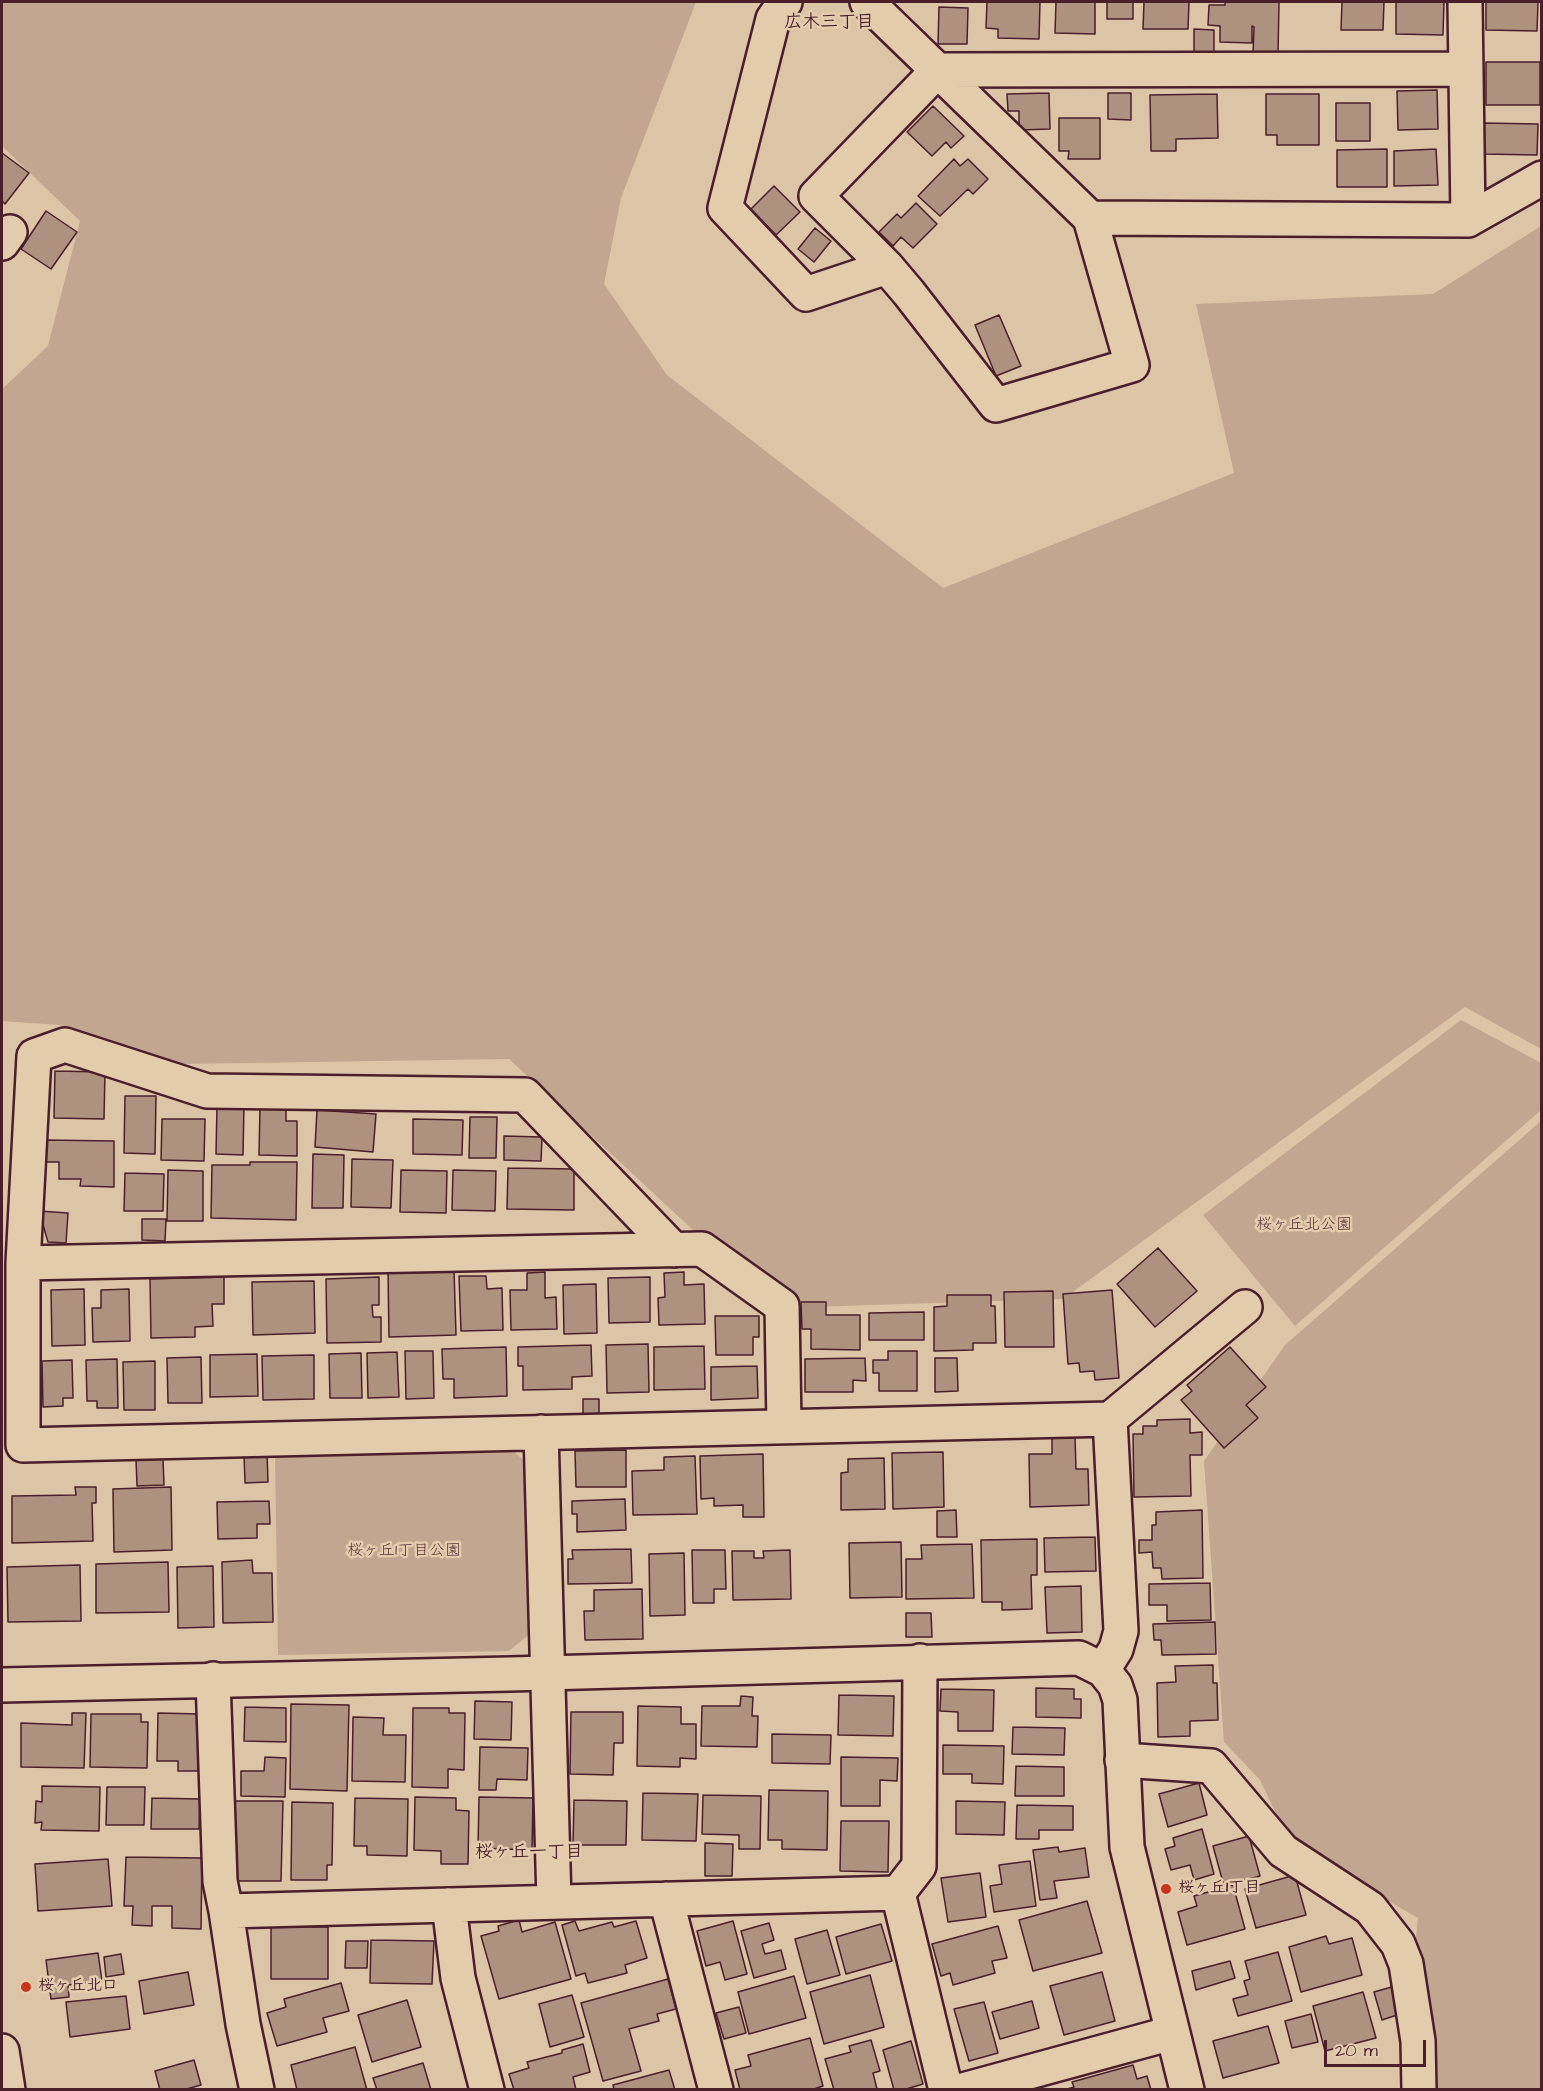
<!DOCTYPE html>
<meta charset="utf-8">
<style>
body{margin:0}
#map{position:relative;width:1543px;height:2091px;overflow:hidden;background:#ddc4a7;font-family:"Architects Daughter",sans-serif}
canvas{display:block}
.frame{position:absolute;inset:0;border:3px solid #4a1f2b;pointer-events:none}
.scale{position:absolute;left:1324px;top:2040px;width:102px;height:27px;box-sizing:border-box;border:3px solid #4a1f2b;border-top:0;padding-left:8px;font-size:18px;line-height:21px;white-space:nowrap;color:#4a1f2b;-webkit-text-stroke:4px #e3cbac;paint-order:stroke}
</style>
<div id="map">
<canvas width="1543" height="2091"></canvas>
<div class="frame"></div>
<div class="scale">20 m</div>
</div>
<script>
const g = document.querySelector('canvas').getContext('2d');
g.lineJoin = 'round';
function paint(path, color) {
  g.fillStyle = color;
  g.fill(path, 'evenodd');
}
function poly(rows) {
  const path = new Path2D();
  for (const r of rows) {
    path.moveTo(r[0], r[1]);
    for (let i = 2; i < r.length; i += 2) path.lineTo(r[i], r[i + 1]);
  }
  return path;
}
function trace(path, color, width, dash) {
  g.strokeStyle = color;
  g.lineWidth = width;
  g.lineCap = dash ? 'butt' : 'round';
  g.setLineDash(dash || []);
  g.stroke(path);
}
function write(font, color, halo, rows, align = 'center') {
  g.font = font + ' "Architects Daughter","Klee One",sans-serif';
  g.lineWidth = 5;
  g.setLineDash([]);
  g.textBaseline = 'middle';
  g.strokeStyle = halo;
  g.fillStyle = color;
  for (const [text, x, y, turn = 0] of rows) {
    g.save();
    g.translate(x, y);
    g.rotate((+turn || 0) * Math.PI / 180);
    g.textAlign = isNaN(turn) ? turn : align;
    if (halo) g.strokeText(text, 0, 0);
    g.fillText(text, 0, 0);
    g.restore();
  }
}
paint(poly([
 [2,2,696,2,621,198,604,284,667,375,943,588,1234,473,1196,304,1433,294,1541,226,1541,1049,1465,1007,1063,1299,777,1308,509,1059,179,1064,59,1025,2,1021,2,389,48,346,80,221,2,146],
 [1461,1020,1541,1063,1541,1110,1295,1326,1203,1215],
 [1541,1121,1541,2089,1433,2089,1414,1957,1418,1918,1291,1845,1260,1780,1224,1742,1204,1461,1285,1345],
 [510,1448,530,1466,533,1631,509,1651,278,1655,275,1454]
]), '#c2a690');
const building = poly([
 [987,2,1040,2,1039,39,998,38,998,29,986,28,987,2],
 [1056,2,1095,2,1095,34,1055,33,1056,2],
 [1107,2,1133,2,1133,19,1107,19,1107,2],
 [1144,2,1189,2,1188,29,1143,29,1144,2],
 [1225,2,1279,2,1278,55,1253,54,1254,27,1252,26,1252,43,1220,42,1220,26,1208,25,1209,5,1225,5,1225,2],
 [1342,2,1384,2,1383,30,1341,30,1342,2],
 [1396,2,1444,2,1443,35,1396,34,1396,2],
 [1486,2,1538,2,1537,31,1486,30,1486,2],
 [939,7,968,8,967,44,938,44,939,7],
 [1194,29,1214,30,1214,55,1194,54,1194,29],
 [1486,62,1540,62,1540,105,1486,105,1486,62],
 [1437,90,1438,129,1398,130,1397,91,1437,90],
 [1049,93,1050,129,1019,130,1019,111,1008,111,1007,94,1049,93],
 [1108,93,1131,93,1131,120,1108,119,1108,93],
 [1217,94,1218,138,1176,139,1176,151,1151,151,1150,95,1217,94],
 [1266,94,1319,94,1319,145,1277,145,1277,135,1266,135,1266,94],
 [1336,103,1370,103,1370,141,1336,141,1336,103],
 [933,106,964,136,951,148,946,142,932,156,907,132,933,106],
 [1059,118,1100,118,1100,159,1068,159,1069,151,1059,151,1059,118],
 [1484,123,1538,124,1537,155,1484,154,1484,123],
 [1387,149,1387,187,1337,187,1337,150,1387,149],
 [1436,149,1438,185,1394,186,1394,151,1436,149],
 [2,153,29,173,5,204,2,201,2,153],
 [954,159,960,166,968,159,988,179,973,194,968,189,940,216,918,196,954,159],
 [774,186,800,212,776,235,751,209,774,186],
 [916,203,937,224,913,248,901,237,893,246,879,232,897,214,901,218,916,203],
 [46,211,77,232,51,269,21,249,46,211],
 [815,228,831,241,814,262,798,249,815,228],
 [999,315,1021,366,996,376,975,325,999,315],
 [55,1071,105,1072,104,1119,54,1118,55,1071],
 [125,1096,156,1096,155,1154,124,1153,125,1096],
 [217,1105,244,1105,243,1155,216,1154,217,1105],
 [260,1107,286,1108,286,1121,297,1121,297,1156,259,1155,260,1107],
 [317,1110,376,1114,373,1152,315,1147,317,1110],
 [470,1117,497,1117,496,1158,469,1158,470,1117],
 [162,1119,205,1119,204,1161,161,1160,162,1119],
 [413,1119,463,1120,462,1155,413,1154,413,1119],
 [504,1136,542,1137,541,1161,504,1160,504,1136],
 [44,1140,114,1141,114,1187,80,1186,81,1179,59,1179,59,1162,44,1162,44,1140],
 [313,1154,344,1155,343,1208,312,1208,313,1154],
 [352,1159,393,1160,391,1208,351,1207,352,1159],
 [250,1162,297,1162,296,1220,211,1218,212,1165,250,1165,250,1162],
 [508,1168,574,1169,574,1210,507,1209,508,1168],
 [168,1170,203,1171,203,1221,167,1221,168,1170],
 [401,1170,447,1171,446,1213,400,1212,401,1170],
 [453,1170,496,1171,495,1211,452,1210,453,1170],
 [125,1173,164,1174,163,1211,124,1211,125,1173],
 [39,1211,68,1213,66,1243,48,1242,39,1211],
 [142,1219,166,1219,165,1241,142,1240,142,1219],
 [1158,1248,1197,1291,1155,1327,1117,1284,1158,1248],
 [454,1270,456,1335,389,1337,388,1271,454,1270],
 [545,1272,545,1298,556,1297,557,1329,511,1330,510,1290,527,1290,527,1273,545,1272],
 [684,1272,684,1285,704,1284,705,1324,659,1325,658,1298,665,1297,664,1273,684,1272],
 [459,1276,486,1276,487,1289,502,1288,503,1330,461,1331,459,1276],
 [224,1277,224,1304,212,1304,213,1326,195,1327,195,1337,151,1338,150,1279,224,1277],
 [379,1277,379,1305,372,1305,373,1317,381,1317,381,1342,327,1343,326,1279,379,1277],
 [650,1277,650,1322,609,1323,608,1278,650,1277],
 [314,1281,315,1333,253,1335,252,1282,314,1281],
 [596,1284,597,1333,564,1334,563,1285,596,1284],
 [84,1289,85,1345,52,1346,51,1290,84,1289],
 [129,1289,130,1341,93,1342,92,1308,101,1308,101,1290,129,1289],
 [1112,1290,1119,1378,1095,1380,1094,1371,1080,1372,1079,1363,1068,1364,1063,1294,1112,1290],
 [1053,1291,1054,1347,1005,1347,1004,1292,1053,1291],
 [947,1295,991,1295,991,1306,995,1306,996,1343,973,1343,973,1350,934,1351,934,1307,947,1306,947,1295],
 [801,1302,826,1302,826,1315,860,1315,860,1350,811,1349,811,1329,802,1329,801,1302],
 [924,1312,924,1340,869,1340,869,1313,924,1312],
 [715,1316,759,1316,759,1337,753,1337,753,1355,716,1355,715,1316],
 [648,1344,649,1392,607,1393,606,1345,648,1344],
 [591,1345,592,1376,572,1377,572,1389,523,1390,523,1366,518,1366,518,1347,591,1345],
 [704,1346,705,1389,654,1390,654,1347,704,1346],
 [506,1347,507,1396,454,1398,454,1379,443,1379,442,1349,506,1347],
 [1230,1347,1266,1387,1246,1405,1258,1418,1224,1448,1181,1400,1192,1391,1187,1385,1230,1347],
 [405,1351,433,1351,434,1398,406,1399,405,1351],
 [888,1351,917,1351,917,1391,879,1391,879,1373,873,1373,873,1360,888,1360,888,1351],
 [397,1352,399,1397,368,1398,367,1353,397,1352],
 [361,1353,362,1398,330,1398,329,1354,361,1353],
 [257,1354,258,1396,210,1397,210,1355,257,1354],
 [314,1355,314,1399,263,1400,262,1356,314,1355],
 [201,1357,202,1403,168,1403,167,1358,201,1357],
 [865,1358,866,1381,853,1380,853,1392,805,1392,805,1359,865,1358],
 [935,1358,957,1358,958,1391,935,1392,935,1358],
 [117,1359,118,1408,97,1408,97,1401,87,1401,86,1360,117,1359],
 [72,1360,73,1398,63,1398,63,1406,43,1407,42,1361,72,1360],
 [155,1361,155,1410,124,1410,123,1362,155,1361],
 [757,1366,758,1398,711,1400,711,1367,757,1366],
 [583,1399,599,1399,599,1415,583,1415,583,1399],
 [1190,1419,1190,1433,1202,1432,1202,1455,1190,1455,1191,1496,1134,1497,1133,1434,1143,1434,1143,1426,1157,1426,1157,1420,1190,1419],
 [1052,1437,1075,1437,1076,1469,1088,1469,1089,1505,1030,1507,1029,1454,1052,1454,1052,1437],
 [626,1450,626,1487,576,1487,575,1451,626,1450],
 [943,1452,944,1507,893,1509,892,1453,943,1452],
 [244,1454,267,1454,268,1482,245,1483,244,1454],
 [763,1454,764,1517,743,1517,743,1505,714,1506,714,1498,701,1499,700,1456,763,1454],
 [695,1456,697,1514,633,1515,632,1471,664,1470,664,1457,695,1456],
 [884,1458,885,1509,841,1510,841,1473,848,1472,848,1459,884,1458],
 [136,1459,163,1459,164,1485,137,1486,136,1459],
 [75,1487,96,1487,96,1503,92,1503,93,1541,12,1543,12,1496,76,1495,75,1487],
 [171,1487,172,1550,114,1552,113,1489,171,1487],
 [625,1499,626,1530,577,1532,577,1514,572,1514,572,1501,625,1499],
 [269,1501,270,1524,257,1524,257,1538,218,1539,217,1502,269,1501],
 [956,1510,957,1537,937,1537,937,1511,956,1510],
 [1202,1510,1203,1578,1162,1579,1161,1568,1153,1568,1152,1552,1139,1553,1139,1540,1152,1540,1152,1525,1156,1525,1156,1512,1202,1510],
 [1095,1537,1096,1571,1045,1572,1044,1538,1095,1537],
 [1037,1539,1037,1575,1031,1575,1032,1609,1002,1610,1002,1602,982,1602,981,1540,1037,1539],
 [901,1542,902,1597,850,1598,849,1543,901,1542],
 [972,1544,974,1598,906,1599,906,1559,922,1559,921,1545,972,1544],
 [631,1549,632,1583,568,1584,568,1559,573,1559,572,1550,631,1549],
 [692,1550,725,1550,726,1589,714,1589,714,1603,693,1603,692,1550],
 [790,1550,791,1599,733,1600,732,1551,754,1551,754,1558,764,1558,763,1551,790,1550],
 [684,1553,685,1615,650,1616,649,1554,684,1553],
 [252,1560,253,1573,272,1573,273,1622,223,1623,222,1562,252,1560],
 [168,1562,169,1612,96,1613,96,1564,168,1562],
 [80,1565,81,1621,8,1622,7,1567,80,1565],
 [213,1566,214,1627,178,1628,177,1567,213,1566],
 [1210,1583,1211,1620,1167,1621,1167,1605,1149,1605,1149,1584,1210,1583],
 [1081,1586,1082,1632,1047,1633,1045,1587,1081,1586],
 [642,1589,643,1639,585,1640,584,1611,594,1611,594,1590,642,1589],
 [906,1613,931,1613,932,1637,906,1637,906,1613],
 [1215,1622,1216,1654,1162,1655,1161,1640,1154,1640,1153,1624,1215,1622],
 [1213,1665,1213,1683,1217,1683,1218,1720,1190,1721,1190,1736,1158,1737,1157,1683,1176,1682,1175,1666,1213,1665],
 [1036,1688,1074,1689,1074,1699,1081,1699,1081,1718,1036,1717,1036,1688],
 [941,1689,994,1690,993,1731,958,1731,958,1712,940,1711,941,1689],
 [839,1695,894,1696,893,1736,838,1735,839,1695],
 [741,1696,753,1697,752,1716,758,1716,757,1747,701,1746,702,1706,740,1706,741,1696],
 [475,1701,512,1702,511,1740,474,1739,475,1701],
 [291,1704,349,1705,347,1791,290,1789,291,1704],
 [638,1706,681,1707,681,1724,696,1724,696,1759,680,1758,680,1767,637,1766,638,1706],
 [245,1707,286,1708,286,1742,244,1741,245,1707],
 [413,1708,449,1708,449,1713,465,1713,464,1770,448,1769,448,1788,412,1787,413,1708],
 [571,1712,623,1712,623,1743,614,1743,613,1775,570,1774,571,1712],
 [72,1713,86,1713,84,1768,21,1767,21,1723,72,1725,72,1713],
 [158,1713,201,1714,200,1771,178,1771,178,1761,157,1761,158,1713],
 [91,1714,141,1714,141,1722,148,1722,147,1768,90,1767,91,1714],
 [353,1717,384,1718,383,1735,406,1735,405,1782,352,1781,353,1717],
 [1013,1727,1065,1728,1064,1755,1012,1754,1013,1727],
 [772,1734,831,1735,830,1764,772,1763,772,1734],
 [943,1745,1004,1746,1003,1784,972,1783,972,1774,943,1774,943,1745],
 [480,1747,528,1748,527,1780,497,1779,496,1790,479,1790,480,1747],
 [265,1757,286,1758,285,1797,241,1796,241,1771,264,1771,265,1757],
 [841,1757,898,1758,897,1781,880,1780,880,1806,841,1806,841,1757],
 [1016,1766,1064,1767,1064,1796,1015,1796,1016,1766],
 [1199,1783,1207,1815,1168,1827,1159,1794,1199,1783],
 [42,1786,100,1787,99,1831,41,1830,42,1822,35,1823,36,1801,42,1802,42,1786],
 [107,1787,145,1787,144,1825,106,1825,107,1787],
 [769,1790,828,1791,827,1850,782,1849,782,1840,768,1840,769,1790],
 [643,1793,698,1794,696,1841,642,1840,643,1793],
 [703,1795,761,1796,760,1849,739,1849,739,1835,702,1834,703,1795],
 [415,1797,456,1798,456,1810,469,1811,468,1864,441,1864,441,1851,414,1850,415,1797],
 [479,1797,533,1798,532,1850,478,1848,479,1797],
 [152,1798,200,1799,199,1829,151,1829,152,1798],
 [355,1798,408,1799,407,1856,367,1855,367,1846,354,1846,355,1798],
 [574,1800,627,1801,626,1845,573,1845,574,1800],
 [232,1801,283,1801,281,1881,231,1881,232,1801],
 [956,1801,1005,1802,1004,1835,956,1834,956,1801],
 [292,1802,333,1803,332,1865,327,1865,327,1880,291,1880,292,1802],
 [1017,1805,1073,1806,1073,1830,1039,1830,1039,1839,1016,1839,1017,1805],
 [841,1821,889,1821,888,1872,840,1871,841,1821],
 [1202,1829,1214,1874,1194,1880,1190,1865,1171,1870,1165,1849,1175,1846,1173,1838,1202,1829],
 [1249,1836,1260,1876,1224,1886,1213,1846,1249,1836],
 [705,1843,733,1844,732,1876,705,1876,705,1843],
 [1058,1847,1059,1852,1085,1848,1089,1877,1054,1881,1057,1898,1040,1900,1033,1850,1058,1847],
 [126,1857,202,1858,201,1929,172,1928,172,1906,152,1906,152,1926,132,1925,133,1906,124,1906,126,1857],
 [108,1859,112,1906,38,1911,35,1864,108,1859],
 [1030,1861,1036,1906,994,1912,990,1886,1002,1884,999,1865,1030,1861],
 [980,1873,986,1917,948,1922,941,1878,980,1873],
 [1295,1875,1306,1915,1256,1928,1245,1889,1295,1875],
 [1233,1885,1245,1929,1187,1945,1178,1912,1197,1906,1194,1896,1233,1885],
 [1087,1901,1102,1953,1033,1971,1019,1920,1087,1901],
 [519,1920,522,1932,555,1922,571,1979,499,1999,481,1936,499,1931,498,1926,519,1920],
 [575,1921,579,1931,612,1922,614,1927,636,1921,647,1958,625,1965,627,1973,588,1983,585,1973,576,1976,562,1925,575,1921],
 [733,1921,747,1974,725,1980,720,1962,706,1966,697,1931,733,1921],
 [769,1923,774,1940,762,1944,765,1954,781,1950,786,1969,754,1978,741,1931,769,1923],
 [881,1924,892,1961,846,1974,836,1937,881,1924],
 [998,1926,1007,1958,992,1961,995,1973,953,1985,950,1973,941,1976,932,1944,998,1926],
 [271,1927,328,1927,328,1979,271,1979,271,1927],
 [827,1930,840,1975,807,1984,795,1939,827,1930],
 [1326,1936,1329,1944,1352,1938,1362,1975,1301,1992,1289,1947,1326,1936],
 [371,1940,434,1941,432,1984,370,1983,371,1940],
 [346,1941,368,1941,367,1968,345,1968,346,1941],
 [1278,1952,1292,2001,1238,2016,1233,1999,1248,1995,1244,1981,1250,1979,1245,1961,1278,1952],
 [98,1953,102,1981,68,1985,69,1997,51,1999,46,1960,98,1953],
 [121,1954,124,1974,106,1977,104,1957,121,1954],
 [1230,1961,1235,1978,1196,1990,1192,1971,1230,1961],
 [188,1972,194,2005,144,2014,139,1981,188,1972],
 [1102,1972,1115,2021,1064,2035,1050,1986,1102,1972],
 [870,1975,884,2027,824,2044,810,1992,870,1975],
 [794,1976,806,2018,749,2034,738,1992,794,1976],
 [668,1979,676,2009,657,2014,659,2021,629,2029,641,2071,603,2081,581,2003,668,1979],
 [341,1983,349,2011,323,2018,327,2032,277,2046,267,2013,286,2007,284,1999,341,1983],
 [1395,1986,1403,2013,1382,2020,1374,1992,1395,1986],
 [1363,1992,1376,2038,1325,2051,1313,2006,1363,1992],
 [572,1995,584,2037,550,2047,539,2004,572,1995],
 [126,1996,130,2029,70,2037,66,2002,126,1996],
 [407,2000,421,2047,372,2062,358,2015,407,2000],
 [1032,2001,1039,2028,1000,2039,992,2012,1032,2001],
 [984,2002,998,2053,969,2061,954,2009,984,2002],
 [739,2007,746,2033,724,2039,716,2013,739,2007],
 [1311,2014,1318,2042,1292,2048,1285,2021,1311,2014],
 [1268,2026,1279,2063,1223,2078,1213,2041,1268,2026],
 [810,2038,823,2086,811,2090,740,2090,735,2070,751,2066,748,2055,810,2038],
 [871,2040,880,2071,873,2073,877,2089,834,2090,825,2059,851,2052,849,2046,871,2040],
 [911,2041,923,2084,903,2090,894,2090,883,2050,911,2041],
 [583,2044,590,2072,573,2077,576,2090,514,2090,509,2074,529,2068,527,2062,562,2053,562,2050,583,2044],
 [355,2047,367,2090,297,2090,291,2065,355,2047],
 [194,2060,201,2085,183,2090,160,2090,155,2071,194,2060],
 [423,2063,431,2090,377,2090,373,2078,423,2063],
 [1133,2065,1137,2079,1147,2076,1151,2090,1064,2090,1074,2087,1072,2082,1133,2065],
 [669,2070,675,2090,614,2090,613,2085,669,2070]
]);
paint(building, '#af9180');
trace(building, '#4a1f2b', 1.5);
const minor = poly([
 [785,2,773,19,725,208,806,294,887,267],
 [867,2,1090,218,1468,220,1542,178],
 [1465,2,1468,220],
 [1090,218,1132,365,996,405,909,293,887,267,816,196,938,70,1466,69],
 [2,243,10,232],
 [674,1250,525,1095,207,1091,65,1045,34,1056,23,1263,23,1445,1110,1419,1245,1307],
 [23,1263,702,1249,782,1306,784,1426],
 [541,1432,554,1902],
 [1103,1670,1116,1649,1121,1631,1110,1419],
 [213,1679,220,1881,226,1911],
 [1122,1760,1211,1766,1283,1851,1370,1908,1398,1944,1406,1964,1418,2041,1419,2090],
 [898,1893,919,1866,920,1661],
 [666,1899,716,2090],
 [449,1905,458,1978,487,2090],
 [257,2090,243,2024,226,1911,898,1893,946,2090],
 [963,2090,1172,2033]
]);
const tertiary = poly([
 [2,1685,510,1674,1079,1658,1103,1670,1115,1685,1120,1700,1127,1847,1187,2090],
 [2,2051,8,2090]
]);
trace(minor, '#4a1f2b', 38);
trace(tertiary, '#4a1f2b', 38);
trace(minor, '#e3cbac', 33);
trace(tertiary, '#e3cbac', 33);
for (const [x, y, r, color] of [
 [1166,1889,6,"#c8321e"],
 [26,1987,6,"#c8321e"]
]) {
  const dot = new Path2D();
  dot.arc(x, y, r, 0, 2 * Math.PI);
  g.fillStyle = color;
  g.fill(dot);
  trace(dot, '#e3cbac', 2);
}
write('16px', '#5c333a', '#e3cbac', [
 ["桜ヶ丘北公園",1304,1226],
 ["桜ヶ丘1丁目公園",404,1552]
]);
write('bold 16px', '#4a1f2b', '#e3cbac', [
 ["桜ヶ丘1丁目",1178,1889],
 ["桜ヶ丘北口",38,1987]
], 'left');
write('bold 18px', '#4a1f2b', '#e3cbac', [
 ["広木三丁目",829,23],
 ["桜ヶ丘一丁目",529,1853]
]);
</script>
